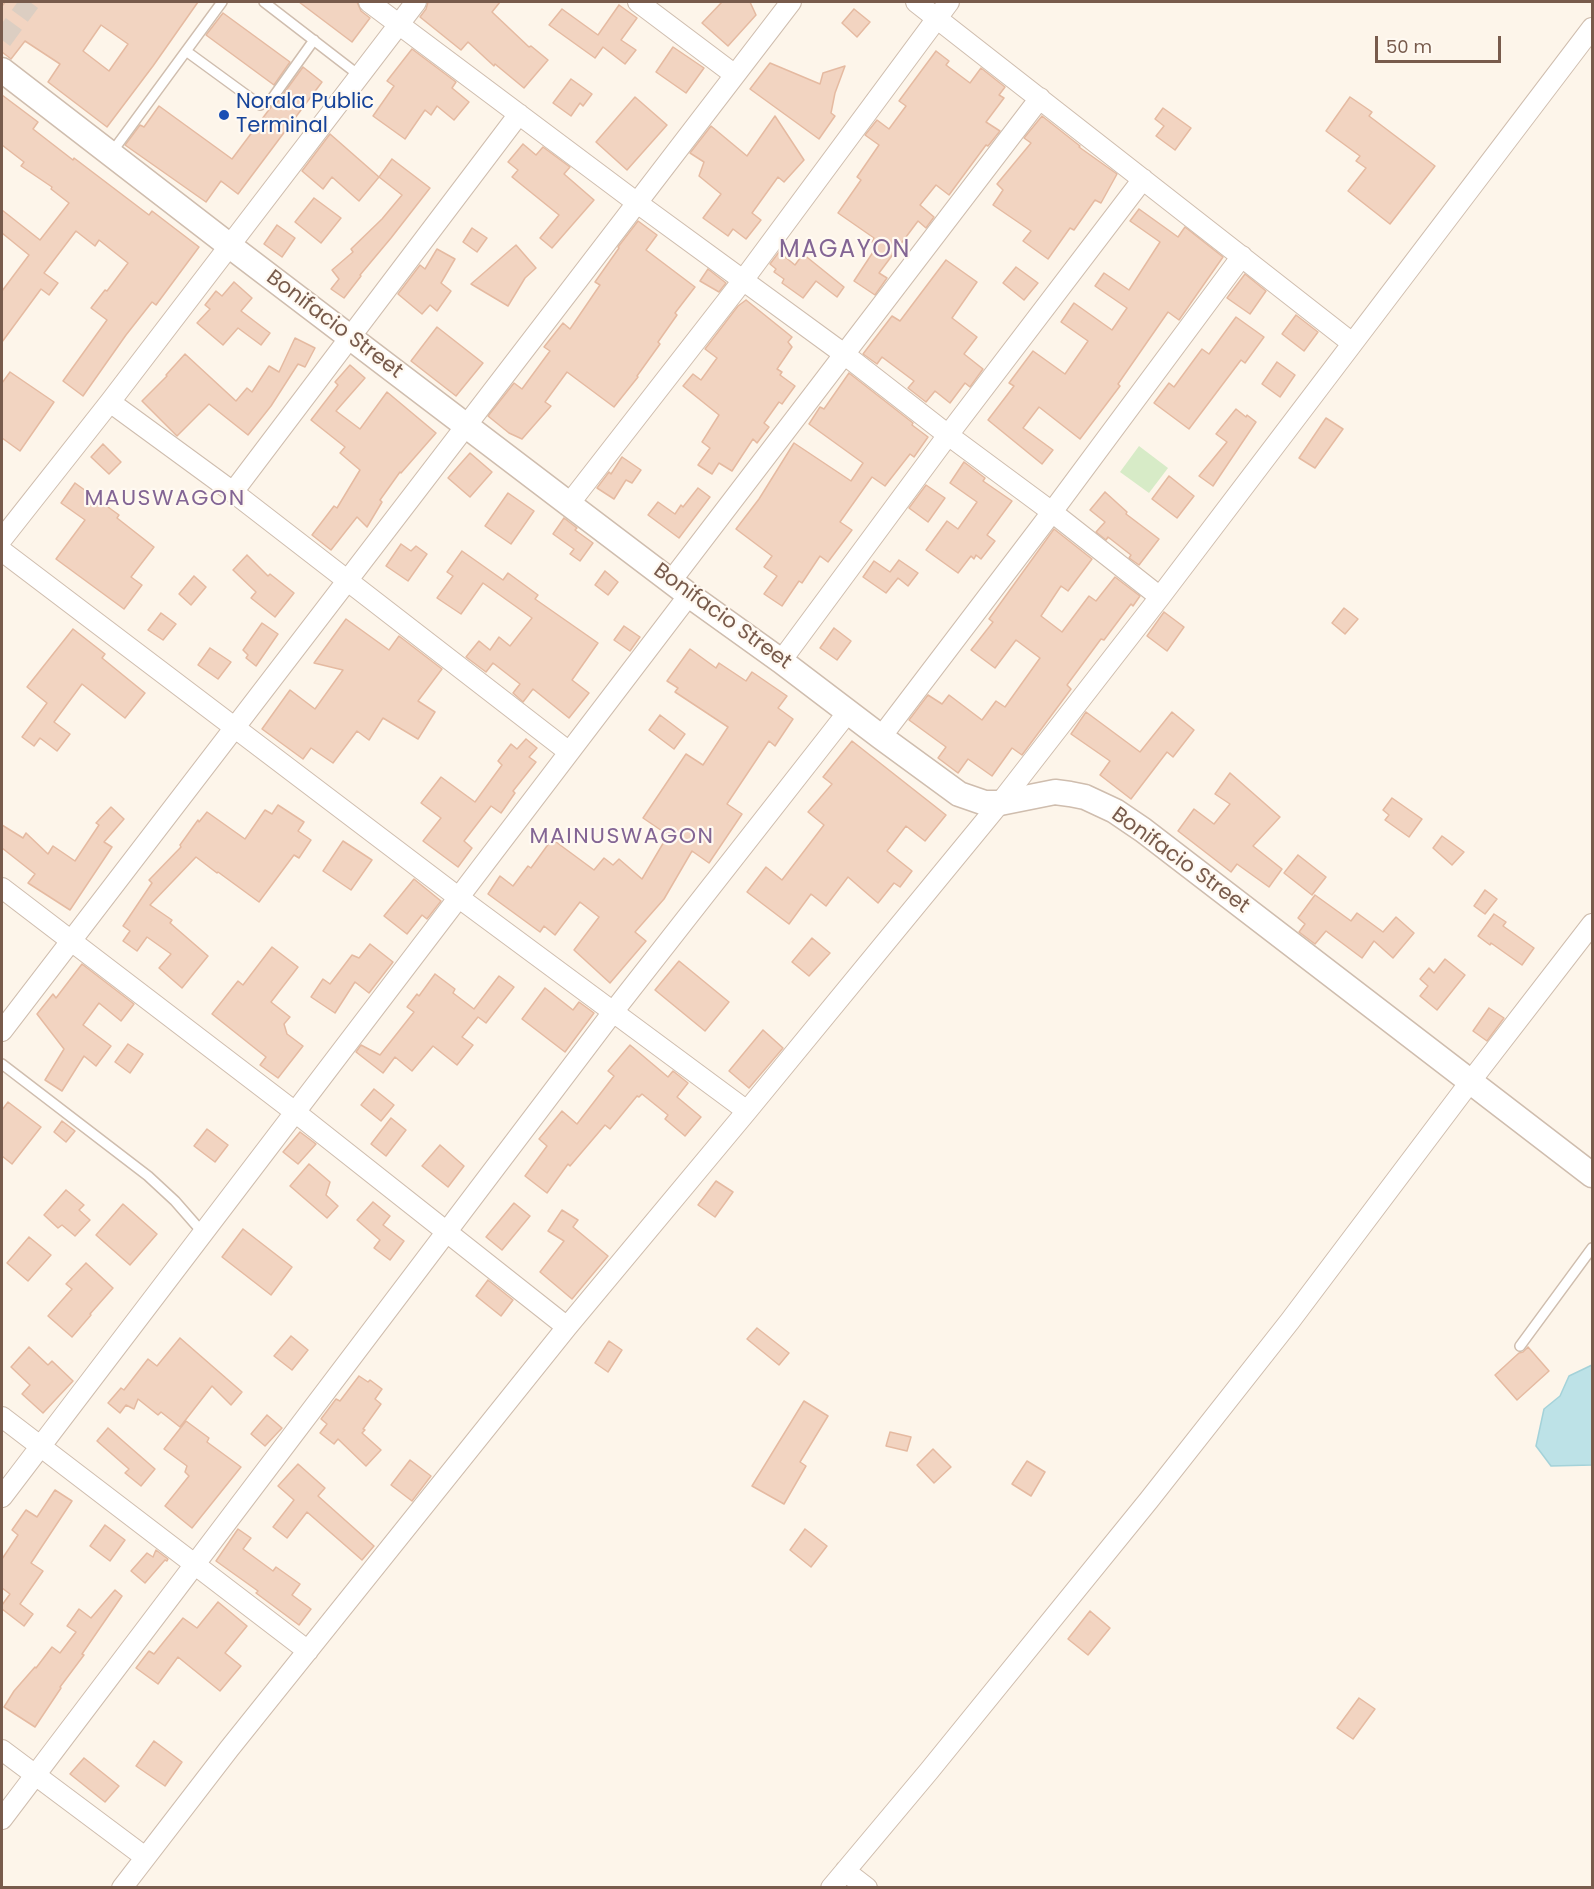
<!DOCTYPE html>
<style>
body{margin:0}
#map{position:relative;width:1594px;height:1889px;overflow:hidden;background:#fdf5ea;font-family:Poppins,sans-serif}
canvas{display:block}
.frame{position:absolute;inset:0;border:3px solid #785b4c;pointer-events:none}
.scale{position:absolute;left:1375px;top:36px;width:126px;height:27px;box-sizing:border-box;border:3px solid #785b4c;border-top:0;padding-left:8px;font-size:18px;line-height:21px;white-space:nowrap;color:#785b4c;-webkit-text-stroke:4px #fff9f1;paint-order:stroke}
</style>
<div id="map">
<canvas width="1594" height="1889"></canvas>
<div class="frame"></div>
<div class="scale">50 m</div>
</div>
<script>
const g = document.querySelector('canvas').getContext('2d');
g.lineJoin = 'round';
function paint(path, color) {
  g.fillStyle = color;
  g.fill(path, 'evenodd');
}
function poly(rows) {
  const path = new Path2D();
  for (const r of rows) {
    path.moveTo(r[0], r[1]);
    for (let i = 2; i < r.length; i += 2) path.lineTo(r[i], r[i + 1]);
  }
  return path;
}
function trace(path, color, width, dash) {
  g.strokeStyle = color;
  g.lineWidth = width;
  g.lineCap = dash ? 'butt' : 'round';
  g.setLineDash(dash || []);
  g.stroke(path);
}
function write(font, color, halo, rows, align = 'center') {
  g.font = font + ' Poppins,sans-serif';
  g.lineWidth = 4.5;
  g.setLineDash([]);
  g.textBaseline = 'middle';
  g.strokeStyle = halo;
  g.fillStyle = color;
  for (const [text, x, y, turn = 0] of rows) {
    g.save();
    g.translate(x, y);
    g.rotate((+turn || 0) * Math.PI / 180);
    g.textAlign = isNaN(turn) ? turn : align;
    if (halo) g.strokeText(text, 0, 0);
    g.fillText(text, 0, 0);
    g.restore();
  }
}
paint(poly([
 [1139,446,1168,468,1149,493,1120,472]
]), '#d7ebc7');
const water = poly([
 [1592,1365,1592,1465,1551,1466,1536,1446,1544,1409,1560,1396,1569,1376,1592,1365]
]);
paint(water, '#bde2e7');
trace(water, '#a4d2d9', 1.5);
const building = poly([
 [5,2,198,2,153,66,107,127,48,82,60,64,25,41,11,59,2,52,2,6,5,2],
 [101,25,128,44,109,71,83,51,101,25],
 [299,2,357,2,361,11,370,18,352,42,299,2],
 [428,2,500,2,492,12,529,47,531,46,548,60,524,88,495,64,494,66,468,42,461,50,420,17,426,9,428,2],
 [722,2,750,2,756,15,728,46,702,23,722,2],
 [619,5,637,18,621,40,636,50,625,64,603,47,595,58,549,25,562,9,598,35,619,5],
 [854,9,870,22,857,37,842,23,854,9],
 [223,13,290,62,274,85,206,35,223,13],
 [673,47,704,68,686,93,656,72,673,47],
 [412,49,456,82,452,88,469,102,454,120,437,106,431,115,425,110,405,139,373,116,394,86,387,81,412,49],
 [936,51,949,61,946,65,970,83,981,68,1005,87,999,95,1004,98,986,122,1000,131,988,146,986,145,949,195,936,185,920,205,934,217,926,228,918,221,879,273,887,278,875,295,854,281,877,246,872,242,874,238,838,213,861,180,857,177,879,145,865,135,877,120,889,129,906,106,899,101,936,51],
 [770,63,820,84,823,73,845,66,835,93,831,113,835,116,819,139,750,89,770,63],
 [303,67,322,82,238,194,221,181,206,202,125,145,140,125,144,127,159,106,232,159,271,107,276,104,303,67],
 [571,79,592,94,583,106,580,103,571,116,553,103,571,79],
 [2,95,38,122,33,129,73,160,74,158,149,215,152,211,199,247,156,305,152,302,126,335,83,396,63,381,107,320,91,308,105,290,107,291,128,263,99,240,95,246,76,231,44,273,58,283,49,295,41,289,2,342,2,291,29,255,2,233,2,210,40,240,69,203,51,189,52,187,21,166,24,162,2,145,2,95],
 [635,97,667,125,627,170,596,142,635,97],
 [1350,97,1372,112,1369,116,1435,166,1390,224,1348,191,1366,168,1356,161,1360,156,1326,131,1350,97],
 [1163,108,1191,128,1175,150,1156,136,1164,126,1155,119,1163,108],
 [775,116,804,160,784,182,778,177,752,213,761,220,746,239,733,229,728,236,703,218,721,194,699,176,704,162,690,153,711,126,747,156,775,116],
 [1042,116,1080,146,1079,147,1117,174,1101,203,1095,200,1074,230,1070,228,1048,259,1023,241,1031,231,993,205,1003,190,997,184,1031,143,1024,138,1042,116],
 [330,134,379,177,359,201,332,177,323,189,302,171,330,134],
 [523,144,536,155,543,147,570,167,564,174,594,200,552,248,540,238,559,215,512,177,518,170,508,162,523,144],
 [392,159,430,188,391,238,360,275,361,276,344,298,331,289,339,279,332,270,353,252,351,249,382,219,402,195,379,177,392,159],
 [314,198,341,218,321,243,295,222,314,198],
 [1139,209,1178,237,1185,227,1223,257,1179,320,1168,312,1118,384,1120,386,1080,439,1039,407,1023,428,1053,450,1042,464,988,420,1014,386,1009,383,1033,351,1065,374,1088,341,1061,322,1074,303,1112,330,1127,308,1095,286,1104,273,1129,290,1160,242,1130,221,1139,209],
 [638,221,657,235,646,250,695,287,675,313,677,315,658,342,660,344,637,376,638,377,614,407,567,372,545,402,551,406,522,439,509,433,488,416,514,383,522,389,550,351,544,347,563,323,570,329,600,285,595,282,619,248,618,247,638,221],
 [277,225,295,238,282,257,264,244,277,225],
 [472,228,487,238,477,252,463,242,472,228],
 [516,245,536,268,525,278,508,306,471,284,516,245],
 [437,249,455,259,441,283,451,291,437,311,430,305,422,314,398,294,420,265,425,269,437,249],
 [779,252,795,265,803,254,844,287,837,297,816,281,803,298,782,283,784,279,774,272,776,269,770,264,779,252],
 [946,260,977,282,952,318,977,337,964,354,983,369,970,387,965,383,950,403,935,391,926,402,908,388,914,381,882,357,877,364,863,354,892,316,900,321,946,260],
 [1016,267,1038,283,1024,300,1003,283,1016,267],
 [708,269,726,283,719,292,700,281,708,269],
 [1245,274,1266,291,1250,314,1227,298,1245,274],
 [234,282,252,298,241,311,270,333,261,345,238,328,223,345,197,323,210,309,205,305,216,291,222,296,234,282],
 [746,300,792,337,788,342,792,347,777,369,782,372,780,375,795,386,782,404,779,402,764,423,769,427,757,443,753,439,732,471,719,463,712,474,698,465,710,448,702,442,719,415,683,386,693,374,701,380,717,358,705,349,738,306,746,300],
 [1296,315,1318,332,1304,351,1282,334,1296,315],
 [1236,317,1264,337,1245,363,1241,360,1189,429,1154,403,1169,383,1174,387,1202,349,1209,354,1236,317],
 [437,327,483,363,456,396,411,361,437,327],
 [295,338,315,348,305,367,298,364,271,406,248,435,209,404,177,436,142,401,167,376,166,375,185,354,236,401,247,388,252,392,269,366,279,372,295,338],
 [1277,362,1295,375,1280,397,1262,384,1277,362],
 [350,365,365,378,336,411,360,429,387,392,436,433,401,473,400,472,380,500,382,502,367,527,357,517,331,550,312,535,334,506,337,508,360,470,340,453,345,447,311,420,338,385,335,382,350,365],
 [10,372,54,402,20,451,2,438,2,383,10,372],
 [849,373,913,423,912,425,928,437,914,457,910,454,885,486,872,477,840,522,852,530,828,562,820,556,802,583,799,581,782,606,764,594,777,576,764,567,772,556,736,529,759,499,794,443,851,481,863,463,809,424,820,407,824,409,849,373],
 [1236,409,1246,417,1247,415,1256,422,1213,486,1199,476,1227,442,1216,434,1236,409],
 [1326,418,1343,429,1315,468,1299,458,1326,418],
 [103,444,121,462,109,474,91,457,103,444],
 [470,453,492,472,470,497,448,478,470,453],
 [622,457,641,470,632,483,626,480,614,499,597,488,609,472,611,474,622,457],
 [964,462,985,478,983,481,1012,501,987,535,995,541,981,559,976,555,974,559,971,556,958,573,926,550,947,521,958,529,977,502,950,483,964,462],
 [1169,476,1194,496,1177,518,1152,499,1169,476],
 [75,483,119,515,117,518,154,547,131,577,142,585,124,609,56,559,85,520,61,503,75,483],
 [926,485,945,498,928,522,909,508,926,485],
 [698,488,710,497,679,538,648,515,658,502,675,514,681,505,683,507,698,488],
 [1105,492,1127,512,1126,514,1159,539,1139,565,1129,558,1131,555,1108,537,1106,540,1096,532,1105,522,1090,510,1105,492],
 [508,493,534,511,511,544,485,526,508,493],
 [564,518,577,528,575,530,593,543,580,561,570,554,574,549,553,534,564,518],
 [1054,529,1092,559,1068,591,1061,586,1041,616,1062,632,1089,596,1096,601,1115,577,1140,596,1133,606,1131,604,1104,640,1101,639,1067,685,1071,689,1022,755,1012,748,992,776,968,759,958,773,938,758,946,747,909,720,928,695,942,704,949,695,982,720,996,701,1005,707,1040,658,1016,640,995,668,971,650,993,622,989,619,1054,529],
 [401,544,411,551,416,546,427,554,408,581,386,566,401,544],
 [462,551,503,580,508,573,538,595,535,599,598,643,572,680,589,693,569,718,533,689,523,702,513,693,520,684,493,663,486,672,466,657,479,641,490,650,499,637,510,646,532,618,483,583,461,614,437,598,453,576,447,572,462,551],
 [247,555,268,576,270,574,294,593,275,617,251,598,256,592,233,570,247,555],
 [899,560,918,573,908,586,898,578,886,593,863,577,874,561,890,572,899,560],
 [605,571,618,582,608,595,595,585,605,571],
 [194,576,206,587,191,605,179,594,194,576],
 [1344,608,1358,619,1345,634,1332,623,1344,608],
 [1164,612,1184,627,1167,651,1147,636,1164,612],
 [161,613,176,624,163,640,148,630,161,613],
 [346,619,389,650,399,636,442,669,418,701,435,712,418,739,383,718,369,740,357,731,333,763,311,748,303,759,262,729,290,690,315,709,343,670,314,663,346,619],
 [262,623,278,634,256,666,246,658,248,655,243,650,262,623],
 [624,626,640,637,630,651,614,640,624,626],
 [834,628,851,641,837,660,820,648,834,628],
 [73,629,105,654,102,658,145,693,125,718,82,684,54,722,70,734,57,751,40,738,34,746,22,737,47,703,27,687,73,629],
 [210,648,231,662,218,679,198,665,210,648],
 [690,649,716,668,719,663,746,681,752,672,787,696,778,708,793,719,775,746,769,741,727,804,742,814,709,863,692,851,664,899,635,932,646,941,610,983,574,950,599,917,580,902,555,935,544,926,540,932,488,894,500,876,513,886,528,866,531,868,552,839,594,870,604,858,613,865,619,859,642,879,668,835,643,818,686,754,703,765,728,727,675,692,678,688,667,681,690,649],
 [1086,712,1140,752,1172,712,1194,730,1173,757,1167,752,1131,799,1100,775,1110,761,1071,734,1086,712],
 [660,715,685,734,674,749,649,730,660,715],
 [526,739,537,748,529,757,536,762,513,791,515,793,501,813,491,806,464,841,472,848,458,867,423,841,441,818,421,803,441,777,475,802,502,765,498,761,511,744,517,749,526,739],
 [852,741,946,815,925,841,906,826,887,851,912,871,900,887,894,883,878,903,848,877,826,906,811,894,789,924,747,892,766,867,782,880,824,825,808,812,832,784,823,777,852,741],
 [1230,773,1280,817,1253,846,1282,869,1269,887,1237,864,1231,872,1178,831,1194,809,1214,824,1230,804,1215,794,1230,773],
 [1392,798,1422,819,1409,837,1385,820,1389,815,1383,810,1392,798],
 [278,805,304,822,298,831,311,840,299,858,294,855,259,902,218,872,217,873,196,857,150,905,172,920,170,923,208,956,182,988,159,968,171,954,147,937,137,951,123,941,130,931,123,926,152,883,149,880,181,847,180,845,198,820,199,822,207,812,245,839,265,810,272,814,278,805],
 [111,807,124,819,104,842,112,847,70,910,28,883,35,874,2,848,2,825,23,838,26,833,48,854,53,846,75,861,99,825,96,823,111,807],
 [1442,836,1464,852,1452,865,1433,848,1442,836],
 [343,841,372,860,351,890,323,871,343,841],
 [1298,855,1326,877,1312,895,1284,873,1298,855],
 [414,879,441,901,427,919,422,915,407,934,384,916,414,879],
 [1485,890,1497,899,1485,914,1474,906,1485,890],
 [1315,895,1351,921,1357,913,1383,932,1396,917,1414,933,1393,958,1374,941,1362,958,1326,931,1315,944,1299,932,1305,924,1298,918,1315,895],
 [1494,914,1506,922,1503,926,1534,948,1522,965,1491,943,1490,945,1478,936,1494,914],
 [812,938,830,953,809,976,792,962,812,938],
 [370,944,393,962,369,993,355,982,335,1013,311,997,323,979,330,984,352,955,359,958,370,944],
 [272,947,298,967,271,1002,290,1017,284,1024,287,1034,303,1046,278,1078,260,1065,266,1057,212,1014,238,981,243,985,272,947],
 [1445,959,1465,975,1437,1010,1420,996,1428,986,1420,979,1429,968,1434,973,1445,959],
 [679,961,729,1002,705,1031,655,990,679,961],
 [82,964,134,1004,121,1021,99,1003,83,1025,111,1046,96,1066,84,1056,62,1091,45,1080,64,1049,37,1014,53,994,56,998,82,964],
 [435,974,455,989,453,993,474,1009,499,976,514,987,486,1023,478,1017,462,1037,473,1045,457,1065,433,1046,412,1071,395,1057,383,1073,356,1052,361,1045,380,1055,414,1012,407,1007,417,994,419,996,435,974],
 [545,988,573,1010,579,1002,594,1013,565,1052,522,1019,545,988],
 [1489,1008,1504,1018,1487,1041,1473,1031,1489,1008],
 [763,1030,783,1048,749,1088,729,1071,763,1030],
 [128,1044,143,1054,130,1073,115,1062,128,1044],
 [630,1045,668,1077,673,1071,688,1083,677,1097,701,1117,685,1136,665,1119,668,1115,642,1094,639,1097,637,1096,610,1129,605,1125,570,1166,568,1164,547,1193,525,1176,547,1146,539,1139,562,1111,577,1124,614,1076,608,1071,630,1045],
 [374,1089,394,1105,381,1121,361,1105,374,1089],
 [8,1102,41,1127,12,1164,2,1156,2,1110,8,1102],
 [391,1118,406,1130,386,1156,371,1144,391,1118],
 [62,1121,75,1131,66,1142,54,1132,62,1121],
 [207,1129,228,1145,215,1162,194,1146,207,1129],
 [300,1132,316,1144,298,1164,283,1152,300,1132],
 [440,1145,464,1166,448,1187,422,1166,440,1145],
 [309,1164,330,1182,326,1195,338,1206,327,1218,290,1186,309,1164],
 [716,1181,733,1192,715,1217,698,1205,716,1181],
 [66,1190,84,1205,79,1210,90,1220,75,1236,62,1225,58,1228,44,1215,66,1190],
 [373,1202,390,1216,383,1225,404,1241,390,1260,374,1248,380,1240,357,1220,373,1202],
 [514,1203,530,1216,502,1250,486,1237,514,1203],
 [123,1204,157,1234,130,1265,96,1235,123,1204],
 [562,1210,578,1220,573,1227,608,1256,572,1299,540,1272,564,1241,548,1231,562,1210],
 [243,1229,292,1267,271,1295,222,1257,243,1229],
 [29,1237,51,1255,28,1281,7,1263,29,1237],
 [86,1263,113,1288,90,1314,91,1315,72,1337,48,1316,72,1289,66,1284,86,1263],
 [488,1280,513,1300,501,1316,476,1296,488,1280],
 [757,1328,789,1353,779,1365,747,1339,757,1328],
 [291,1336,308,1350,292,1370,274,1356,291,1336],
 [180,1338,242,1392,231,1405,212,1386,180,1427,161,1412,158,1415,138,1399,134,1409,126,1405,120,1413,108,1403,121,1388,124,1390,148,1359,157,1366,180,1338],
 [609,1341,622,1350,608,1372,595,1363,609,1341],
 [29,1347,48,1365,52,1361,73,1381,43,1413,22,1394,30,1385,11,1367,29,1347],
 [1528,1347,1549,1371,1517,1400,1495,1375,1519,1353,1523,1352,1528,1347],
 [359,1376,368,1382,370,1380,382,1389,375,1399,381,1404,363,1429,365,1430,362,1433,381,1450,366,1466,338,1439,334,1444,320,1433,327,1424,321,1419,336,1399,340,1401,359,1376],
 [804,1401,828,1416,800,1462,806,1466,784,1504,752,1486,804,1401],
 [267,1415,282,1428,265,1446,251,1434,267,1415],
 [186,1421,209,1438,207,1442,241,1467,192,1528,165,1506,189,1476,185,1472,187,1466,164,1449,186,1421],
 [108,1428,155,1469,141,1486,125,1473,129,1469,97,1441,108,1428],
 [890,1432,911,1437,907,1451,886,1446,890,1432],
 [933,1449,951,1467,934,1483,917,1465,933,1449],
 [410,1460,431,1476,412,1501,391,1485,410,1460],
 [1027,1461,1045,1472,1031,1496,1012,1484,1027,1461],
 [298,1464,325,1488,318,1496,374,1546,362,1560,307,1512,287,1538,273,1527,294,1500,278,1486,298,1464],
 [55,1490,72,1501,31,1563,43,1571,20,1604,33,1614,24,1626,2,1609,2,1605,10,1594,2,1588,2,1559,18,1535,12,1530,26,1510,37,1517,55,1490],
 [105,1525,125,1540,110,1561,90,1546,105,1525],
 [238,1529,251,1538,243,1549,273,1571,276,1567,300,1584,292,1595,311,1609,299,1625,256,1593,258,1591,216,1561,238,1529],
 [805,1529,827,1546,811,1567,790,1550,805,1529],
 [156,1550,168,1559,167,1561,165,1560,145,1583,131,1571,147,1553,153,1557,156,1550],
 [115,1590,122,1596,82,1654,84,1655,60,1687,61,1688,35,1727,4,1707,14,1691,35,1667,36,1668,52,1647,60,1653,76,1632,67,1626,79,1609,91,1618,115,1590],
 [218,1602,247,1626,225,1653,241,1666,220,1691,178,1657,158,1684,136,1668,149,1651,154,1654,183,1618,197,1628,218,1602],
 [1090,1611,1110,1628,1088,1655,1068,1639,1090,1611],
 [1359,1698,1375,1709,1353,1739,1337,1728,1359,1698],
 [154,1741,182,1762,165,1786,136,1766,154,1741],
 [84,1758,119,1786,105,1802,70,1774,84,1758]
]);
paint(building, '#f2d4c1');
trace(building, '#e5baa1', 1.5);
trace(poly([
 [2,40,30,2]
]), '#dccec2', 20, [20, 10]);
const service = poly([
 [264,2,360,76],
 [186,51,260,105,271,100,314,40],
 [112,152,222,2],
 [2,1064,148,1176,175,1201,203,1233],
 [1520,1346,1592,1248]
]);
const minor = poly([
 [369,2,636,202,844,354,948,435,1052,512,1160,597],
 [638,2,735,75],
 [916,2,1352,343],
 [110,402,233,492,569,752],
 [233,492,519,114],
 [569,504,744,279,949,2],
 [2,539,110,402,416,2],
 [2,551,458,897,747,1111],
 [671,581,1040,98],
 [781,661,948,435,1143,179],
 [881,737,1052,512,1242,256],
 [2,888,295,1112,567,1327],
 [2,1031,791,2],
 [2,1417,308,1651],
 [2,1497,689,595],
 [2,1750,145,1857],
 [2,1819,613,1012,848,712],
 [845,1871,867,1888],
 [122,1888,229,1749,567,1327,747,1111,1000,803,1160,597,1592,28],
 [831,1888,929,1771,1149,1500,1290,1321,1470,1082,1592,924]
]);
const tertiary = poly([
 [2,70,230,246,569,504,689,595,781,661,881,737,959,794,985,803,1000,803,1055,792,1070,794,1085,797,1115,811,1143,830,1592,1175]
]);
trace(service, '#cfbdae', 12);
trace(minor, '#cfbdae', 22);
trace(tertiary, '#cfbdae', 27);
trace(service, '#fff', 9);
trace(minor, '#fff', 20);
trace(tertiary, '#fff', 24);
for (const [x, y, r, color] of [
 [224,115,6,"#1a4fb4"]
]) {
  const dot = new Path2D();
  dot.arc(x, y, r, 0, 2 * Math.PI);
  g.fillStyle = color;
  g.fill(dot);
  trace(dot, '#fff9f1', 2);
}
write('21px', '#164399', '#fff9f1', [
 ["Norala Public",236,103],
 ["Terminal",236,127]
], 'left');
write('21px', '#785b4c', '#fff9f1', [
 ["Bonifacio Street",334,325,37],
 ["Bonifacio Street",722,617,36],
 ["Bonifacio Street",1180,861,36]
]);
g.letterSpacing = '1.5px';
write('22px', '#836594', '#fff9f1', [
 ["MAUSWAGON",165,499],
 ["MAINUSWAGON",622,837]
]);
g.letterSpacing = '0px';
g.letterSpacing = '1.5px';
write('24px', '#836594', '#fff9f1', [
 ["MAGAYON",845,251]
]);
g.letterSpacing = '0px';
</script>
